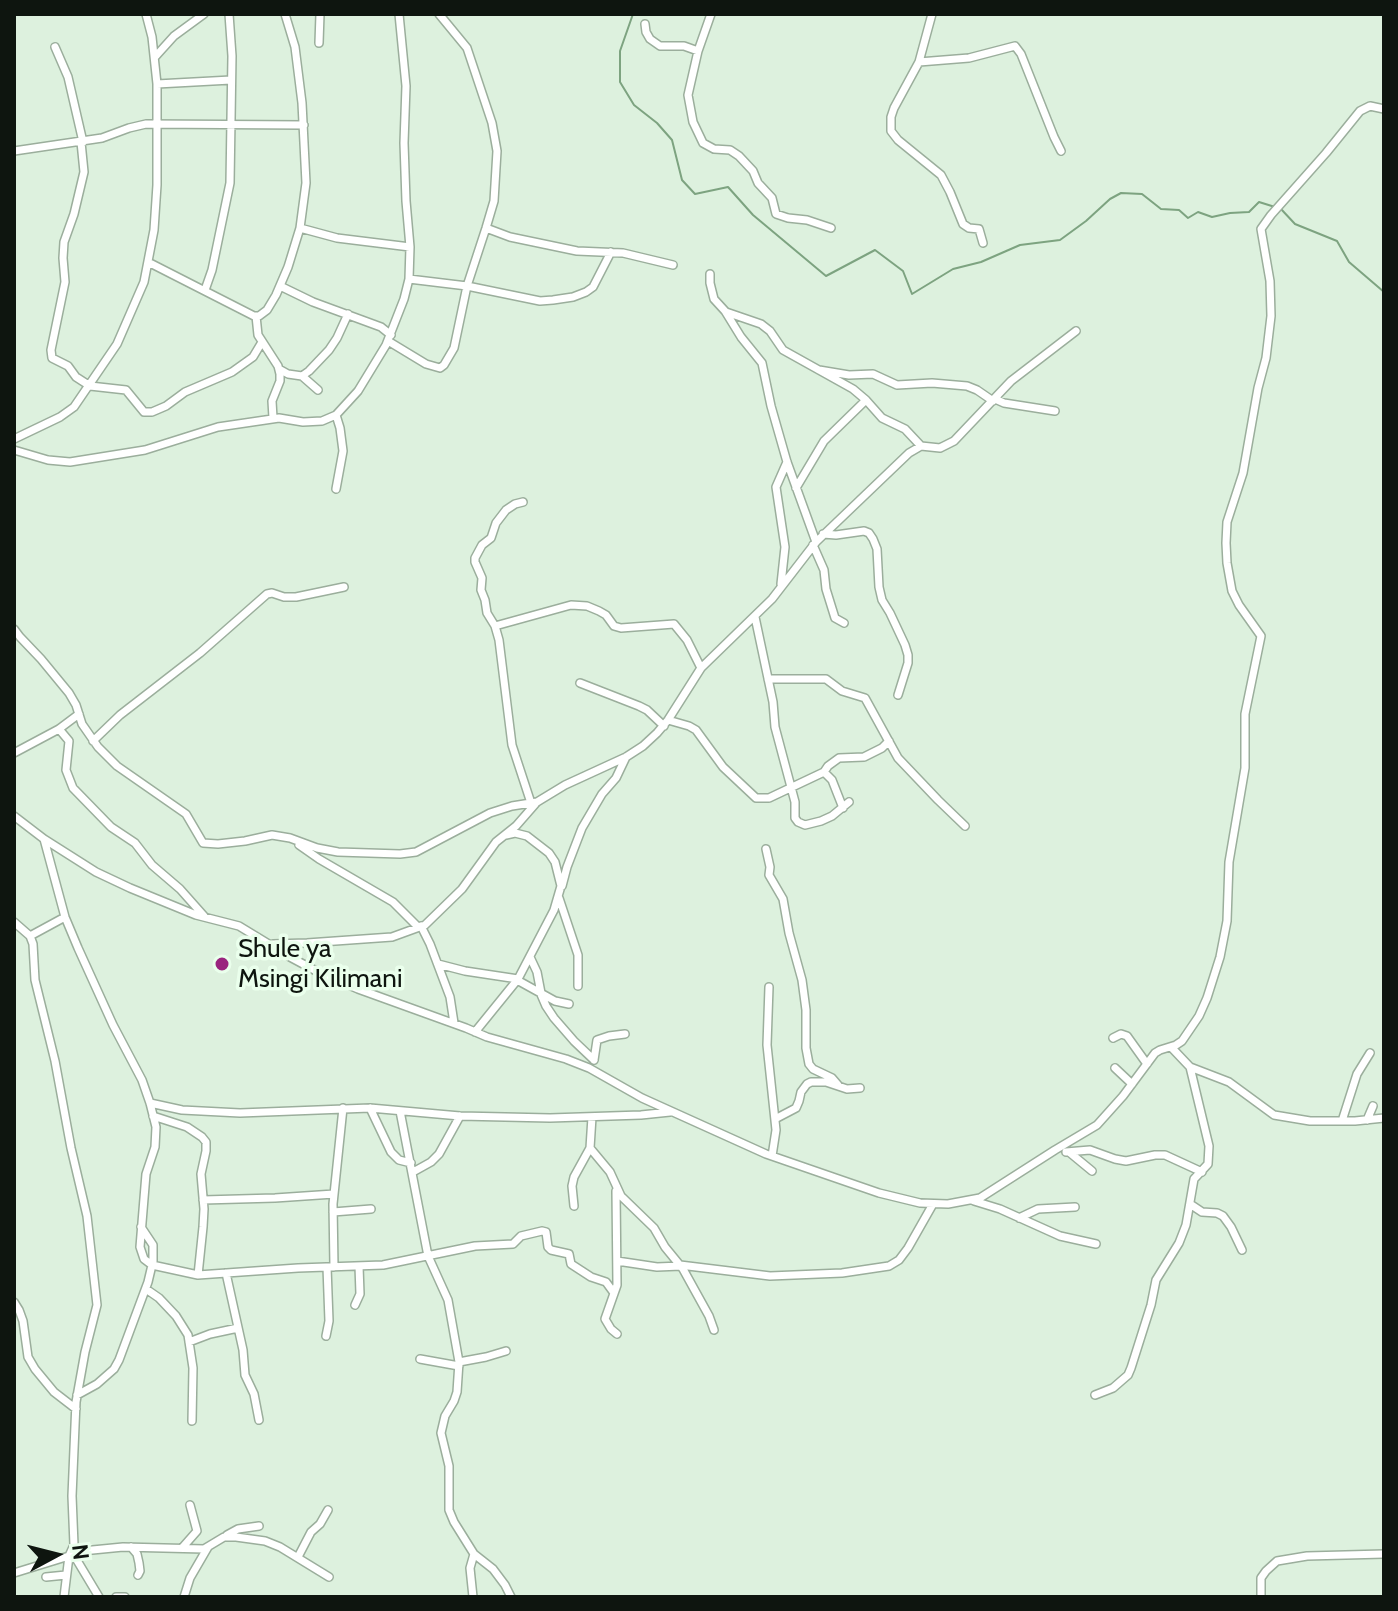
<!DOCTYPE html>
<style>
body{margin:0}
#map{position:relative;width:1398px;height:1611px;overflow:hidden;background:#ddf1de;font-family:Cabin,sans-serif}
canvas{display:block}
.frame{position:absolute;inset:0;border:16px solid #0e150f;pointer-events:none}
.north{position:absolute;left:16px;top:1515px;width:80px;height:80px;-webkit-text-stroke:6px #eaffec;paint-order:stroke;rotate:83deg;font-size:22px;font-weight:700;line-height:32px;text-align:center;color:#0e150f}
.north::after{content:'';display:block;margin:auto;width:28px;height:36px;background:#0e150f;clip-path:polygon(50% 0,100% 100%,50% 72%,0 100%)}
</style>
<div id="map">
<canvas width="1398" height="1611"></canvas>
<div class="frame"></div>
<div class="north">N</div>
</div>
<script>
const g = document.querySelector('canvas').getContext('2d');
g.lineJoin = 'round';
function poly(rows) {
  const path = new Path2D();
  for (const r of rows) {
    path.moveTo(r[0], r[1]);
    for (let i = 2; i < r.length; i += 2) path.lineTo(r[i], r[i + 1]);
  }
  return path;
}
function trace(path, color, width, dash) {
  g.strokeStyle = color;
  g.lineWidth = width;
  g.lineCap = dash ? 'butt' : 'round';
  g.setLineDash(dash || []);
  g.stroke(path);
}
function write(font, color, halo, rows, align = 'center') {
  g.font = font + ' Cabin,sans-serif';
  g.lineWidth = 7;
  g.setLineDash([]);
  g.textBaseline = 'middle';
  g.strokeStyle = halo;
  g.fillStyle = color;
  for (const [text, x, y, turn = 0] of rows) {
    g.save();
    g.translate(x, y);
    g.rotate((+turn || 0) * Math.PI / 180);
    g.textAlign = isNaN(turn) ? turn : align;
    if (halo) g.strokeText(text, 0, 0);
    g.fillText(text, 0, 0);
    g.restore();
  }
}
trace(poly([
 [633,14,620,51,620,82,634,105,657,123,672,140,682,180,695,194,728,187,753,215,826,276,875,250,903,271,912,294,953,269,981,262,1020,245,1060,240,1086,221,1110,199,1121,193,1142,194,1161,209,1179,210,1188,218,1198,212,1212,217,1230,213,1249,212,1259,202,1275,207],
 [1281,209,1295,224,1337,241,1349,262,1384,292]
]), '#7da380', 2);
const street = poly([
 [711,14,698,51,688,95,693,122,703,143,714,149,730,150,739,156,753,171,758,183,772,198,776,214,788,218,807,220,831,228],
 [932,14,919,62,894,108,891,117,891,131,898,140,941,175,950,192,963,224,969,228,979,229,983,243],
 [645,24,646,32,650,39,660,46,684,46,698,51],
 [319,43,320,14],
 [55,47,68,77,83,142],
 [155,57,174,36,204,14],
 [919,62,969,58,1015,46,1021,54,1054,137,1061,151],
 [157,84,231,80],
 [81,142,84,172,74,214,64,242,63,258,65,282,51,350,52,358,68,366,76,377,90,386,126,390,144,412,152,412,166,406,185,392,232,372,253,357,262,342],
 [14,151,102,138,129,128,146,124,304,125],
 [300,228,337,238,410,247],
 [486,228,510,237,577,251,623,253,673,265],
 [148,262,254,316,259,316,267,310,276,295,288,267,300,228,306,183,302,103,295,47,285,14],
 [710,274,710,283,714,299,725,311,741,337,762,363,771,406,787,462,816,542],
 [409,279,467,286,540,301,553,300,573,297,586,292,593,287,611,252],
 [280,286,313,302,381,327,391,335],
 [205,290,212,270,230,183,232,56,229,14],
 [726,312,761,324,770,331,783,350,853,389,866,400,882,418,905,429,921,446],
 [256,316,258,335,278,366,280,374,280,381,272,401,273,418],
 [388,341,426,364,440,368,444,365,454,348,467,286,486,228,494,201,497,151,492,123,467,48,439,14],
 [279,369,288,374,302,376,318,390],
 [819,370,849,375,873,374,897,385,932,383,967,386,977,390,993,401],
 [302,376,309,371,329,350,337,338,348,314],
 [995,399,1004,403,1055,411],
 [336,415,340,428,343,451,336,489],
 [14,439,60,417,74,407,117,344,144,282,154,230,157,185,157,84,152,37,146,14],
 [14,450,48,460,70,462,145,450,218,427,279,418,303,422,322,421,336,415,358,391,386,345,404,299,409,279,410,247,406,201,404,143,406,86,399,14],
 [796,488,824,441,866,400],
 [523,502,515,504,506,510,496,523,491,538,482,545,475,558,475,562,482,578,481,590,485,600,487,613,495,626,499,640,512,745,531,803],
 [823,534,836,535,864,531,869,533,873,539,877,549,879,587,882,600,890,613,905,645,908,655,908,663,898,695],
 [813,545,824,570,826,589,835,618,844,623],
 [781,584,785,547,776,487,787,462],
 [755,617,773,702,775,727,795,802,795,818,798,822,805,825,821,821,832,816,849,802],
 [495,626,571,605,587,606,599,611,606,615,614,626,621,628,674,624,687,640,701,668],
 [14,629,20,637,41,659,69,693,76,705,82,724,98,747,117,766,186,814,203,843,218,844,245,841,272,835,290,838,317,848,338,852,400,854,416,852,490,813,512,806,537,802],
 [768,679,826,679,842,691,865,698,898,758,938,800,965,826],
 [580,683,639,706,647,710,664,726],
 [668,720,689,726,696,730,723,767,756,798,769,798,824,772,832,780,843,808],
 [59,729,69,741,66,770,73,788,111,827,135,843,152,865,180,889,204,916],
 [93,741,120,715,200,653,267,594,272,593,284,597,296,597,344,587],
 [14,753,59,729,79,714],
 [824,772,828,766,839,758,864,757,882,748,889,741],
 [14,816,44,839,96,872,130,888,196,915,239,926,290,957,318,972,358,989,466,1028,487,1037,566,1059,589,1068,642,1098,766,1154,879,1193,920,1203,948,1204,980,1198,1055,1150,1097,1125,1123,1096,1155,1053,1160,1050,1176,1045,1182,1041,1199,1016,1207,998,1220,957,1227,921,1229,862,1245,768,1245,714,1261,636,1239,605,1232,591,1227,563,1226,543,1227,522,1243,473,1258,388,1266,358,1271,316,1270,281,1261,229,1271,215,1326,153,1360,111,1370,106,1384,109],
 [44,839,65,917,78,948,113,1025,142,1080,150,1103,156,1127,155,1147,146,1174,140,1247,144,1259,152,1265,198,1275,298,1268,383,1265,475,1246,513,1244,521,1236,542,1231,546,1232,548,1247,551,1250,569,1254,571,1264,591,1277,606,1282,614,1293],
 [299,845,319,859,393,902,418,927],
 [766,849,770,867,769,875,783,899,789,933,802,980,806,1010,806,1048,809,1064,813,1069,832,1078,838,1085],
 [562,886,567,867,582,828,602,794,616,778,626,757],
 [559,898,578,955,578,986],
 [14,922,30,936,33,944,35,980,55,1061,71,1148,87,1216,97,1305,85,1352,76,1402,72,1496,74,1545,69,1556,14,1573],
 [421,926,430,944,450,997,454,1023],
 [30,936,65,917],
 [273,944,307,943,392,937,425,925,462,889,496,842,516,826,537,802,565,785,626,757,643,746,657,733,668,720,701,668,772,599,816,542,909,453,921,446,940,448,954,441,1011,381,1076,331],
 [530,957,537,972,541,993],
 [438,964,465,971,518,979],
 [517,980,555,1001,569,1004],
 [769,987,767,1045,776,1130,772,1156],
 [540,992,546,1006,554,1018,574,1041,594,1060],
 [475,1032,518,979,554,910,561,886,555,862,549,853,527,836,515,833,506,835],
 [1113,1038,1121,1034,1127,1036,1147,1064],
 [1171,1047,1190,1067,1229,1082,1274,1115,1310,1121,1355,1121,1384,1118],
 [594,1060,597,1040,609,1036,625,1034],
 [1115,1068,1132,1084],
 [150,1103,182,1110,240,1113,370,1108,460,1116,550,1118,641,1115,670,1112],
 [370,1108,391,1152,399,1160,411,1163],
 [400,1111,428,1256,448,1300,459,1362,457,1392,454,1401,445,1416,441,1433,449,1466,449,1510,454,1522,474,1554,470,1568,473,1597],
 [153,1116,187,1127,202,1137,206,1142,206,1151,201,1174,204,1209,203,1227,198,1275],
 [775,1119,796,1108,799,1101,801,1092,807,1084,811,1082,826,1082,847,1089,860,1088],
 [1367,1120,1373,1106],
 [1342,1121,1357,1074,1370,1053],
 [590,1148,610,1172,621,1196,654,1228,665,1247,683,1269,709,1316,714,1330],
 [1066,1152,1090,1150,1115,1159,1126,1161,1155,1155,1165,1155,1202,1172],
 [1069,1152,1092,1171],
 [413,1172,431,1162,439,1154,460,1116],
 [616,1191,617,1285,605,1319,611,1329,617,1334],
 [203,1200,275,1198,334,1194],
 [974,1201,1000,1209,1060,1236,1096,1244],
 [1190,1204,1202,1212,1217,1213,1223,1216,1231,1227,1242,1250],
 [574,1206,572,1186,574,1177,590,1148,592,1117],
 [333,1212,371,1209],
 [1019,1218,1038,1209,1075,1207],
 [141,1227,153,1245,153,1266],
 [617,1261,657,1267,681,1266],
 [680,1265,770,1276,842,1273,889,1266,899,1260,908,1248,933,1204],
 [334,1267,333,1204,343,1108],
 [226,1273,243,1350,245,1375,254,1394,259,1420],
 [146,1289,159,1298,176,1316,188,1335,193,1368,192,1421],
 [14,1302,19,1310,23,1321,28,1357,35,1369,54,1392,76,1409],
 [355,1305,360,1294,359,1266],
 [326,1336,329,1321,327,1267],
 [189,1342,210,1334,238,1328],
 [420,1359,459,1366],
 [459,1362,486,1357,506,1351],
 [77,1395,97,1384,114,1369,119,1360,148,1282,152,1265],
 [1095,1395,1113,1388,1128,1375,1131,1368,1151,1305,1156,1280,1179,1243,1186,1225,1194,1179,1208,1164,1209,1146,1190,1067],
 [227,1535,238,1529,259,1526],
 [131,1547,137,1554,139,1563,140,1571,138,1575],
 [182,1548,197,1531,190,1505],
 [474,1554,493,1569,505,1585,511,1597],
 [298,1557,311,1532,320,1524,328,1510],
 [46,1577,66,1575],
 [64,1597,69,1556],
 [99,1597,72,1552,123,1547,204,1549,224,1537,236,1537,265,1541,280,1547,329,1577],
 [116,1597,125,1597],
 [184,1597,190,1578,208,1547],
 [1261,1597,1261,1578,1266,1571,1277,1561,1307,1556,1384,1554]
]);
trace(street, '#9bae9c', 10);
trace(street, '#fff', 7);
for (const [x, y, r, color] of [
 [222,964,8,"#9a247e"]
]) {
  const dot = new Path2D();
  dot.arc(x, y, r, 0, 2 * Math.PI);
  g.fillStyle = color;
  g.fill(dot);
  trace(dot, '#eaffec', 3);
}
write('26px', '#0e150f', '#eaffec', [
 ["Shule ya",238,949],
 ["Msingi Kilimani",238,979]
], 'left');
</script>
